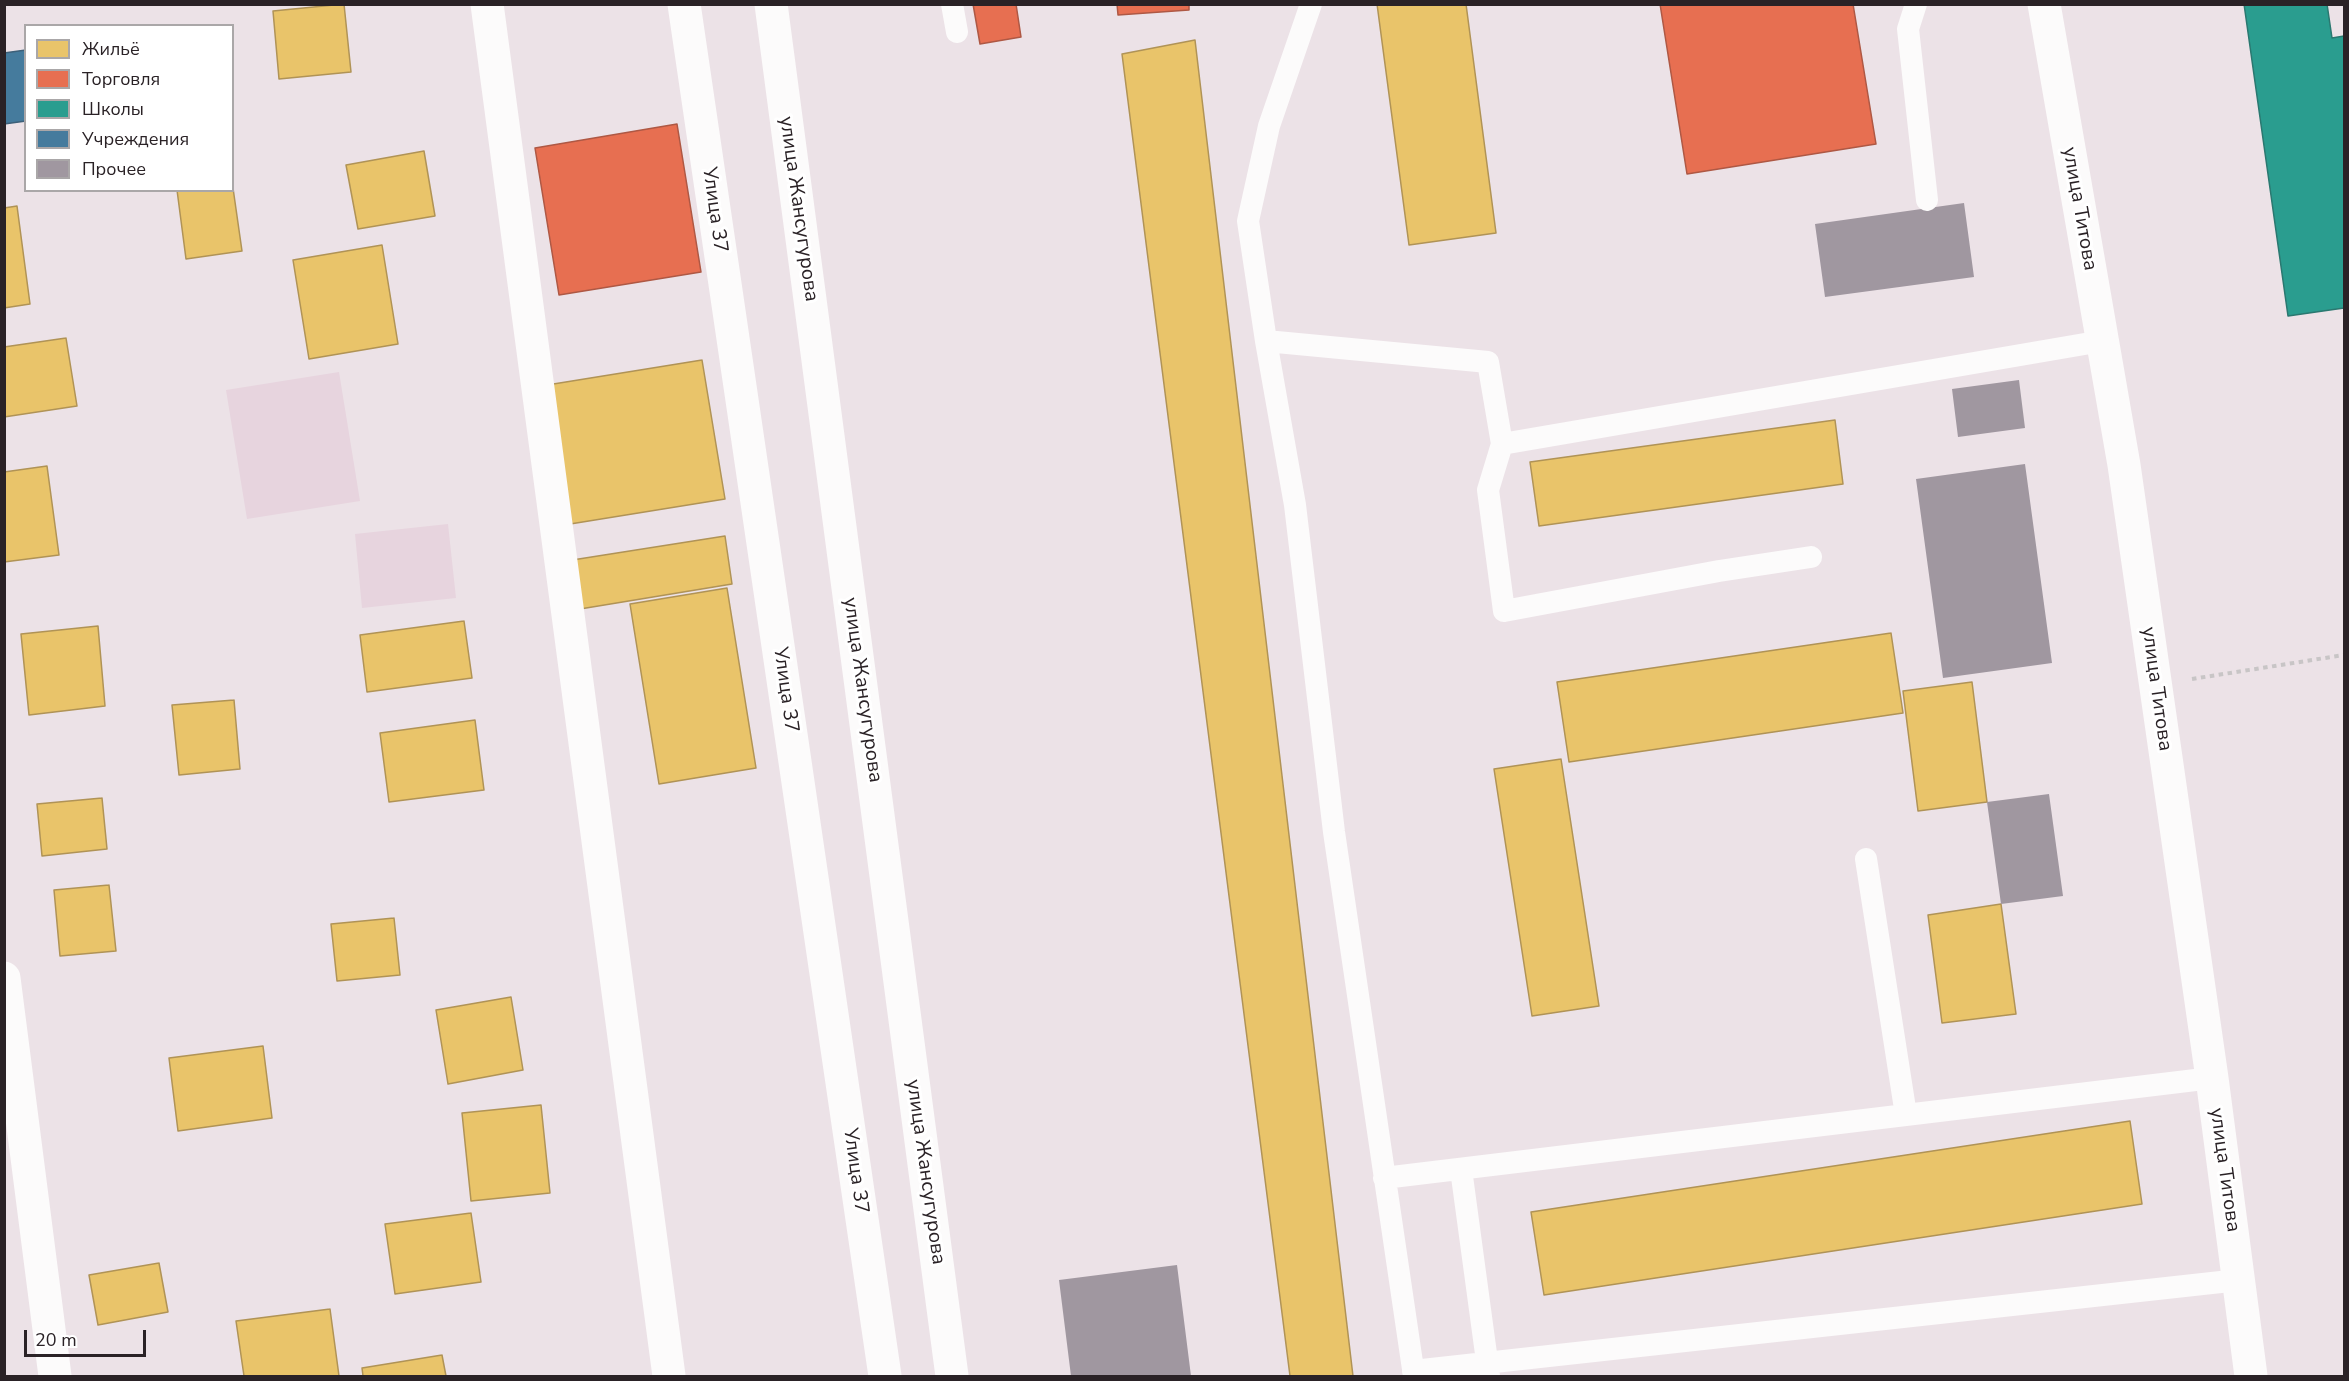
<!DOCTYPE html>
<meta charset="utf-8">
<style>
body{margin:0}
#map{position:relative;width:2349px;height:1381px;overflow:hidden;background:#ece2e7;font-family:"Nunito Sans",sans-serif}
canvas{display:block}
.frame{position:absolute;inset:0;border:6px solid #2a2226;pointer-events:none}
.legend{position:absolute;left:24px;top:24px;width:210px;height:168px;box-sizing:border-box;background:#fff;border:2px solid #aaa7a8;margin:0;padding:8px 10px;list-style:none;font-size:18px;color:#2a2226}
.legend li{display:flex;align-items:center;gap:12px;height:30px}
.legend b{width:30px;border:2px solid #aaa7a8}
.scale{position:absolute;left:24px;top:1330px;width:122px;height:27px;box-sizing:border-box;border:3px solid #2a2226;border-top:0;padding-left:8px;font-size:18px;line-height:21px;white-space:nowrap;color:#2a2226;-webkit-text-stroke:4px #fff;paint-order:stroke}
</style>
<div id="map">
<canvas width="2349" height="1381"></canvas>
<div class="frame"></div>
<ul class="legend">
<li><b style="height:16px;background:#e9c46a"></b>Жильё</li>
<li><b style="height:16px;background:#e76f51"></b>Торговля</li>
<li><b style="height:16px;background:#2a9d8f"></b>Школы</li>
<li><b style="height:16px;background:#457b9d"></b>Учреждения</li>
<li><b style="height:16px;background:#a097a0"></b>Прочее</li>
</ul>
<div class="scale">20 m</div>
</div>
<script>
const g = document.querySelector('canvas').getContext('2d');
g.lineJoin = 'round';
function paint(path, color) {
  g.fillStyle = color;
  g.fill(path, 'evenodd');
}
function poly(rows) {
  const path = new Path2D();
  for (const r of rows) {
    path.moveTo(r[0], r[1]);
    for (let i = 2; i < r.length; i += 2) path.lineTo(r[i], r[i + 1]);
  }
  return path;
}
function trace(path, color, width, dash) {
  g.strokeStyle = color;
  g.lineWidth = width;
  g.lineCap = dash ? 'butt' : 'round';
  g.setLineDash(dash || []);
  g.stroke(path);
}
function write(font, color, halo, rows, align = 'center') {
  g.font = font + ' "Nunito Sans",sans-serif';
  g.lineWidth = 6;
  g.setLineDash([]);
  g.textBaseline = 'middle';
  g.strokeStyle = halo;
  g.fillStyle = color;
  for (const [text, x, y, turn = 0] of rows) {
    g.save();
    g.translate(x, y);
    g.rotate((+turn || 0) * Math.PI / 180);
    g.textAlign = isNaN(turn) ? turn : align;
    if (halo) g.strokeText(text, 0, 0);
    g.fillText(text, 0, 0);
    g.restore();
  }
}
paint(poly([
 [339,372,360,501,247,519,226,390],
 [448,524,456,598,362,608,355,534]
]), '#e7d4de');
const homes = poly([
 [344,4,351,72,279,79,273,11,344,4],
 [1377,4,1466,4,1496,233,1409,245,1377,4],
 [1195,40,1353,1376,1290,1376,1122,54,1195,40],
 [424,151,435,216,358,229,346,165,424,151],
 [232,181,242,251,186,259,177,190,232,190,232,181],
 [17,206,30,304,4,308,4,208,17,206],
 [382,245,398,344,309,359,293,260,382,245],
 [66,338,77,406,4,417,4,347,66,338],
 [702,360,725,499,564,525,541,386,702,360],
 [1835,420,1843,484,1539,526,1530,462,1835,420],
 [47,466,59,555,4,562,4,472,47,466],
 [725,536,732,584,574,610,566,561,725,536],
 [727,588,756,768,659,784,630,604,727,588],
 [464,621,472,678,367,692,360,635,464,621],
 [98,626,105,706,29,715,21,634,98,626],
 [1891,633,1903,713,1569,762,1557,682,1891,633],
 [1972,682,1987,802,1918,811,1903,691,1972,682],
 [234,700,240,769,179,775,172,705,234,700],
 [475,720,484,790,389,802,380,733,475,720],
 [1561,759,1599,1006,1532,1016,1494,769,1561,759],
 [102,798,107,849,42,856,37,804,102,798],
 [109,885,116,951,60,956,54,890,109,885],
 [2001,904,2016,1014,1942,1023,1928,915,2001,904],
 [394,918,400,975,337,981,331,924,394,918],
 [511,997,523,1070,448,1084,436,1010,511,997],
 [263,1046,272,1118,178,1131,169,1058,263,1046],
 [541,1105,550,1193,471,1201,462,1113,541,1105],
 [2130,1121,2142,1204,1544,1295,1531,1212,2130,1121],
 [471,1213,481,1282,395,1294,385,1224,471,1213],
 [159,1263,168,1312,98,1325,89,1275,159,1263],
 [330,1309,339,1376,244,1376,236,1321,330,1309],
 [442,1355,446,1376,363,1376,362,1368,442,1355]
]);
paint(homes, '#e9c46a');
trace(homes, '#b09356', 1.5);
const shops = poly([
 [973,4,1016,4,1021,37,980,44,973,4],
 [1117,4,1189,4,1189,10,1118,15,1117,4],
 [1660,4,1853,4,1876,144,1687,174,1660,4],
 [677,124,701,272,559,295,535,148,677,124]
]);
paint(shops, '#e76f51');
trace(shops, '#ae5844', 1.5);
const schools = poly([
 [2244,4,2327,4,2332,38,2344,36,2344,308,2288,316,2244,4]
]);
paint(schools, '#2a9d8f');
trace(schools, '#2a7870', 1.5);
const public = poly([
 [26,50,26,121,4,124,4,53,26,50]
]);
paint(public, '#457b9d');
trace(public, '#3d6079', 1.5);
paint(poly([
 [1964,203,1974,277,1825,297,1815,224],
 [2019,380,2025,428,1958,437,1952,389],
 [2025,464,2052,663,1943,678,1916,479],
 [2049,794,2063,896,2001,904,1987,802],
 [1177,1265,1191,1376,1071,1376,1059,1280]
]), '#a097a0');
trace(poly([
 [2192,679,2344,655]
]), '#c8c5c6', 4, [4.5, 4.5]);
trace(poly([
 [952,4,957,32],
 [1311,4,1269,126,1248,221,1266,341,1295,505,1334,832,1414,1376],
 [1916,4,1908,29,1927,200],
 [1266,341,1488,362,1502,444,2102,341],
 [1502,444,1488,490,1504,611,1719,571,1811,557],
 [1866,859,1906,1115],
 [1461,1169,1489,1376],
 [1384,1178,2212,1078],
 [1413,1371,2239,1280]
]), '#fcfbfb', 22);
trace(poly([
 [487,4,669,1376],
 [684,4,885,1376],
 [4,978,55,1376]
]), '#fcfbfb', 33);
trace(poly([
 [2044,4,2124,465,2212,1078,2251,1376]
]), '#fcfbfb', 33);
trace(poly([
 [771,4,952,1376]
]), '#fcfbfb', 33);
write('20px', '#2a2226', '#fff', [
 ["улица Жансугурова",798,209,82],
 ["улица Титова",2079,209,80],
 ["Улица 37",714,210,82],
 ["улица Титова",2156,689,82],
 ["Улица 37",785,690,82],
 ["улица Жансугурова",862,690,82],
 ["улица Титова",2224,1170,82],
 ["Улица 37",855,1171,82],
 ["улица Жансугурова",925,1172,82]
]);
</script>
